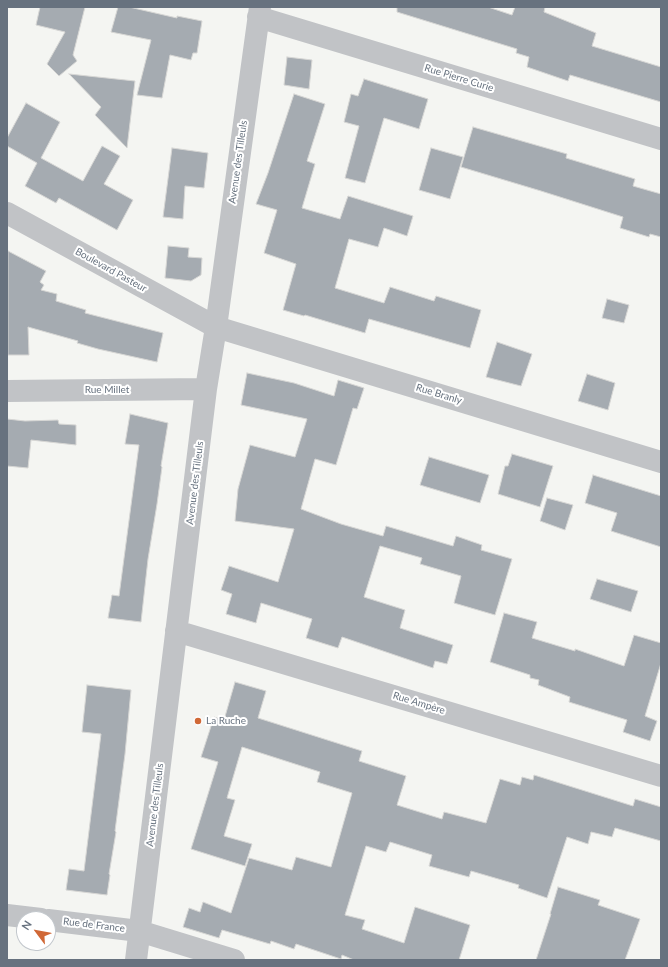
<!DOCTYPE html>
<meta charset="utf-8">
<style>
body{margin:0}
#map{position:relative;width:668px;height:967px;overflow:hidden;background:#f4f5f2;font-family:Lato,sans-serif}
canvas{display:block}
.frame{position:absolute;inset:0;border:8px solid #67727f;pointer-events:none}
.north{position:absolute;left:16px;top:911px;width:40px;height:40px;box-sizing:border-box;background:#fff;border:1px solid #c2c7cc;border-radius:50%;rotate:302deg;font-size:11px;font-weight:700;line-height:16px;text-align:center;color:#67727f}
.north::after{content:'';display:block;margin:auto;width:14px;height:18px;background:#d06836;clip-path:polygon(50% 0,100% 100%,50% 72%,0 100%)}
</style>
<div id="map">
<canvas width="668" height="967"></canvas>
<div class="frame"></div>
<div class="north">N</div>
</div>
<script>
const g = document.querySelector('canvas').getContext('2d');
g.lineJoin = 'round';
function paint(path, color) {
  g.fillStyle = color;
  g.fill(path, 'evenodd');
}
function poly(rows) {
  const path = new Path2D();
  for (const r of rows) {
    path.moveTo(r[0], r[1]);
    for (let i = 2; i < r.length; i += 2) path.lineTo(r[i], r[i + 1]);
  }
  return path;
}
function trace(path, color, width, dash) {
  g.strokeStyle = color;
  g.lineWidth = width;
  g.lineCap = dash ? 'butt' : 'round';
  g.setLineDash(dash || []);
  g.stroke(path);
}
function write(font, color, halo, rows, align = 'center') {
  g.font = font + ' Lato,sans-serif';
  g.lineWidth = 4;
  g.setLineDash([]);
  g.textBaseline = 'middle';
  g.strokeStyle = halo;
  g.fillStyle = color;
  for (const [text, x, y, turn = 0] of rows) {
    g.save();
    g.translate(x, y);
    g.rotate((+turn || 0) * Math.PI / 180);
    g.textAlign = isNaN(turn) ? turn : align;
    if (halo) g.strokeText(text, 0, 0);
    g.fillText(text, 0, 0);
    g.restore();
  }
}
const building = poly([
 [40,7,85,7,73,55,77,61,59,76,47,64,65,32,36,25,40,7],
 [118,7,129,7,177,18,177,16,202,21,197,53,193,53,191,60,170,55,162,98,137,95,151,40,111,32,118,7],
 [397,7,488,7,512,15,515,7,545,7,544,12,596,33,592,46,661,67,661,102,570,75,568,81,527,67,529,57,516,53,517,49,397,12,397,7],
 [287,57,312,60,309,89,284,85,287,57],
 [69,74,135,81,127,148,95,115,101,107,69,74],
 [364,79,428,99,419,129,384,118,365,183,345,178,359,126,344,122,351,94,358,96,364,79],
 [294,94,325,104,307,161,315,164,302,208,340,219,348,196,413,216,407,236,384,228,378,247,349,239,335,288,384,303,390,287,434,301,436,296,481,310,470,348,369,319,365,333,305,315,304,316,283,310,296,264,264,253,277,210,256,204,268,173,294,94],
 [26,103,60,122,41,158,83,181,102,146,120,156,104,184,133,200,117,230,59,198,56,203,25,186,37,163,7,146,7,138,26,103],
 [473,127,567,154,566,158,635,179,633,186,661,194,661,237,650,234,649,237,620,228,623,217,541,191,461,167,473,127],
 [172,148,208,153,204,188,185,186,183,219,163,217,172,148],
 [431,148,463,157,450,199,419,190,431,148],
 [168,246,189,248,188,257,202,258,201,275,191,281,165,278,168,246],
 [8,251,46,271,40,282,44,285,41,290,57,294,56,301,86,310,85,313,163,333,157,362,98,349,77,343,78,341,28,327,29,355,8,355,8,251],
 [607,299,629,305,624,323,602,318,607,299],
 [497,342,532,354,521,386,486,377,497,342],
 [247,373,294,383,334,396,338,380,364,388,357,409,353,408,336,465,315,459,301,509,341,524,383,536,386,526,453,546,456,536,482,545,481,550,512,559,495,615,454,603,461,576,420,564,422,558,380,546,364,597,405,610,400,628,453,645,447,664,435,661,433,668,342,637,338,648,306,638,312,619,261,603,256,623,226,614,232,594,221,590,229,566,278,582,294,529,235,521,238,489,250,445,295,457,307,419,241,405,247,373],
 [587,374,615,383,608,410,578,401,587,374],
 [130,414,168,423,161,466,162,467,157,504,148,559,141,622,108,618,112,595,119,596,139,445,125,444,130,414],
 [7,419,25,421,58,420,59,424,76,425,76,445,31,440,28,468,7,466,7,419],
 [512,454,553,466,540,507,498,494,505,466,508,466,512,454],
 [429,457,489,475,480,503,420,485,429,457],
 [593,475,661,496,661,547,611,531,617,513,585,503,593,475],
 [547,498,573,505,565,530,540,521,547,498],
 [597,579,638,591,631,612,590,599,597,579],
 [504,613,537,622,532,638,575,651,575,649,624,666,634,635,661,643,661,663,645,716,657,721,650,741,623,732,627,720,569,702,570,697,538,685,539,680,530,678,530,675,490,662,504,613],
 [235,682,266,691,258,718,362,751,359,761,406,776,397,805,442,819,444,812,486,823,500,779,520,785,522,777,533,780,534,775,633,806,635,799,661,807,661,841,615,828,612,837,591,832,588,844,567,837,547,898,518,888,519,885,471,871,469,877,429,866,432,855,390,842,386,852,366,846,345,915,365,920,362,929,404,943,415,907,470,925,459,960,354,960,342,955,341,959,296,944,294,949,271,941,270,944,222,930,219,938,183,927,189,908,200,912,203,902,231,913,249,858,292,870,296,857,331,867,352,793,317,782,320,772,242,747,227,798,235,800,224,836,252,844,245,866,191,849,218,762,201,757,214,717,224,720,235,682],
 [87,685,131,690,125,754,115,831,116,832,109,874,110,875,107,895,66,890,69,869,84,871,101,734,82,732,87,685],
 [558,887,600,900,598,905,640,919,625,960,536,960,551,914,550,914,558,887]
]);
paint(building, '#a5abb1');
trace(building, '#d6d6d4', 1);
trace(poly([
 [258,17,661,139],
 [7,213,216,327,661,462],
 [7,391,206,389],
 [176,631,661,776],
 [7,915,41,919],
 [48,920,139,931,234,960],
 [136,960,206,389,216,327,260,7]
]), '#c1c3c6', 22);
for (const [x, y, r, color] of [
 [198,721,4,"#d06836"]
]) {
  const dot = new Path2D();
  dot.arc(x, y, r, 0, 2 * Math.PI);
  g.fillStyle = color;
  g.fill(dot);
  trace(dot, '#fff', 1.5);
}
write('10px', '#67727f', '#fff', [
 ["Rue Pierre Curie",459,78,17],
 ["Avenue des Tilleuls",238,162,-82],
 ["Boulevard Pasteur",111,270,29],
 ["Rue Millet",107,390],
 ["Rue Branly",439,394,17],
 ["Avenue des Tilleuls",195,483,-83],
 ["Rue Ampère",419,703,17],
 ["Avenue des Tilleuls",155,805,-83],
 ["Rue de France",94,925,7]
]);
write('10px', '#67727f', '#fff', [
 ["La Ruche",206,721]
], 'left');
</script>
